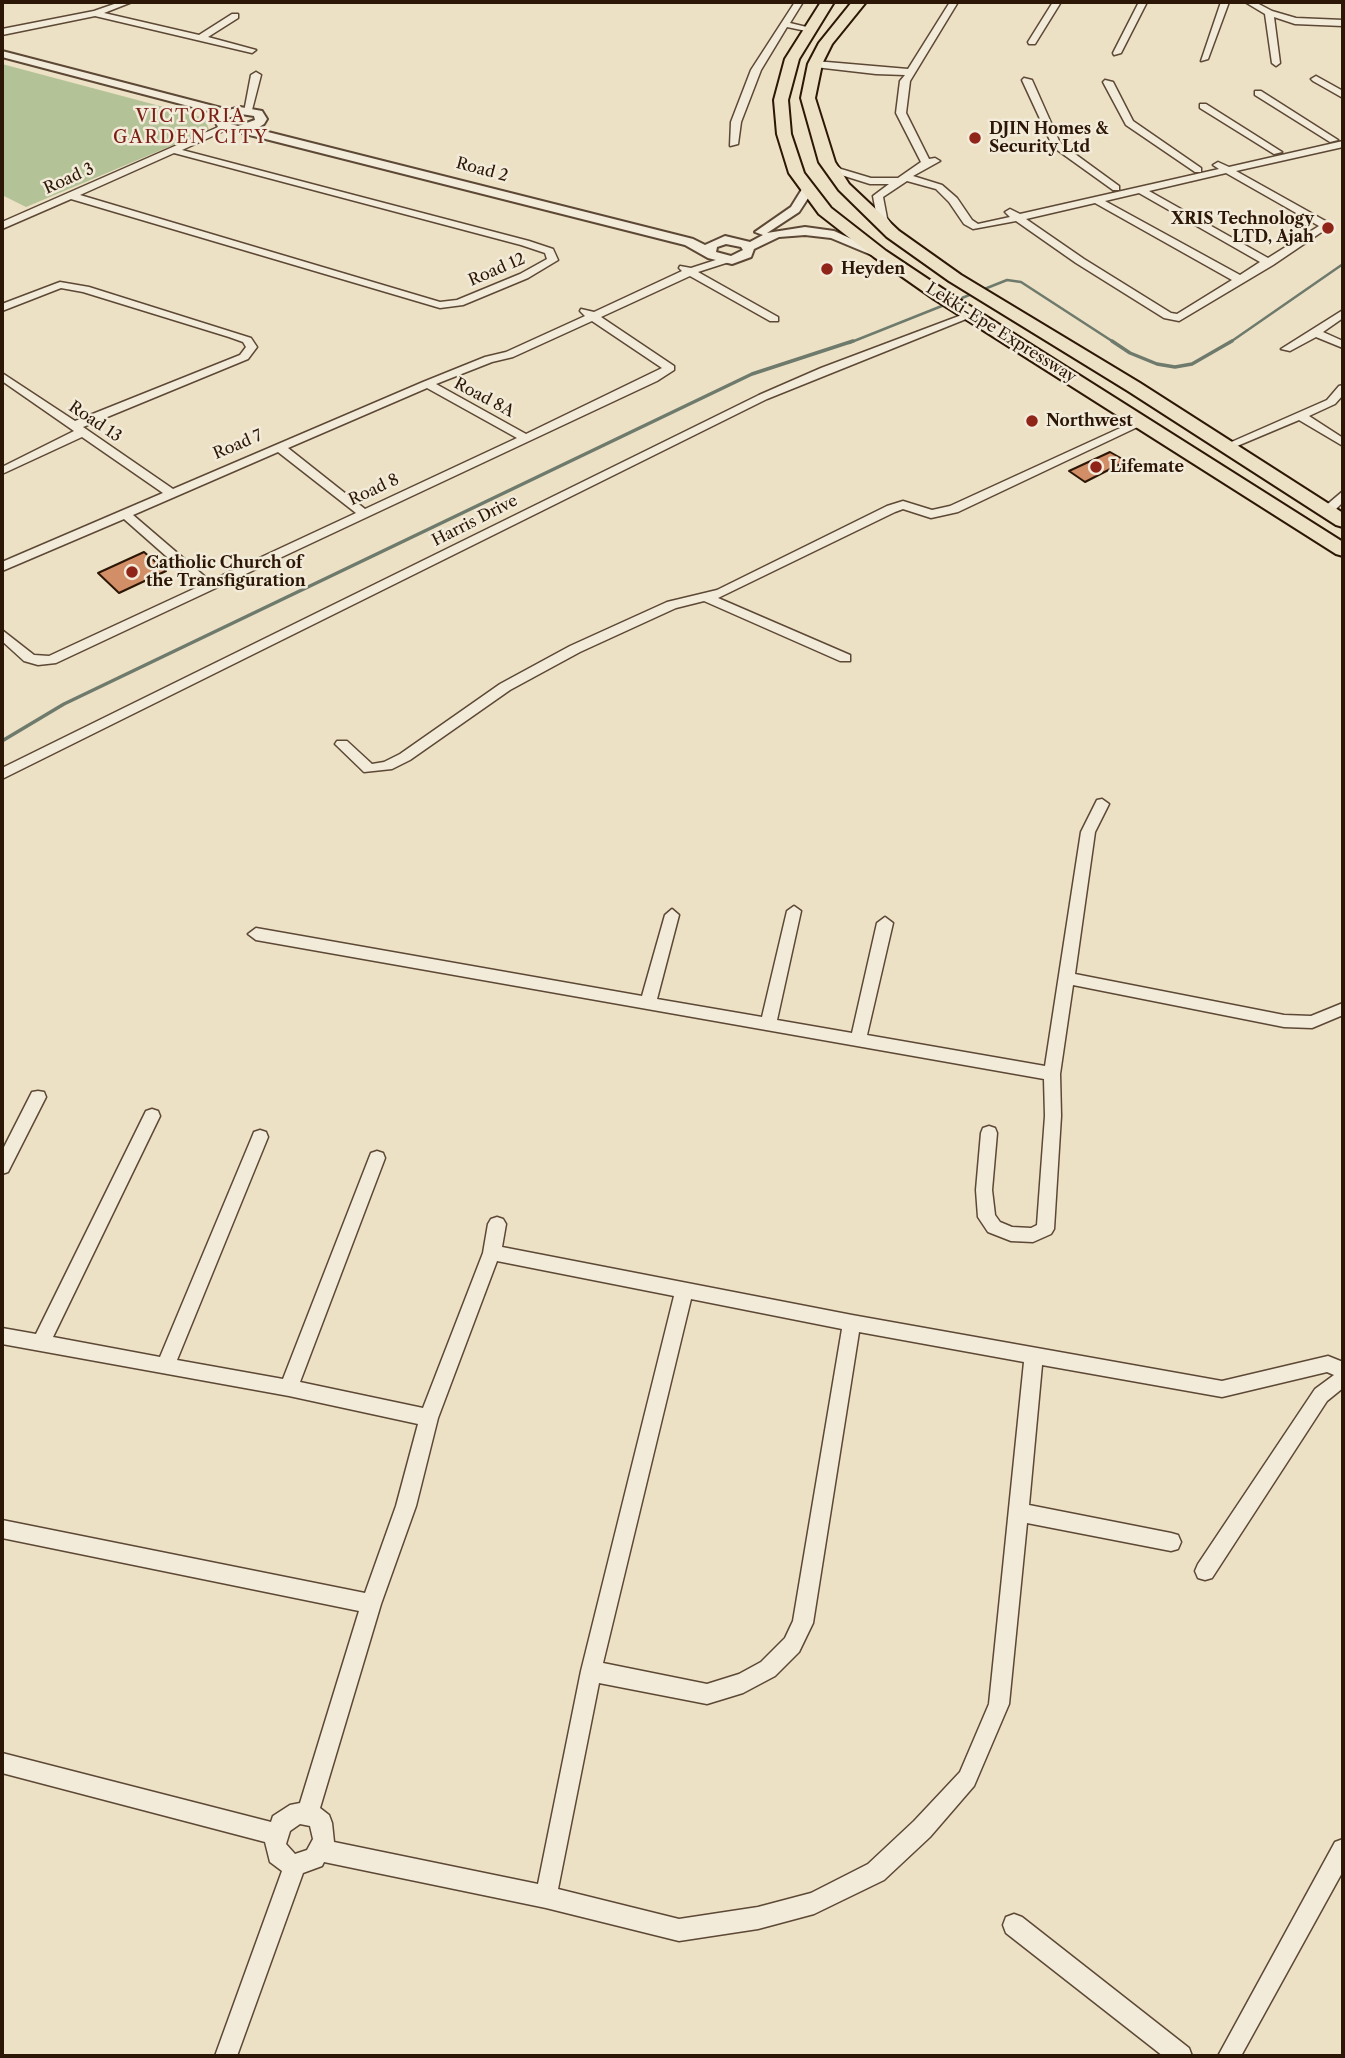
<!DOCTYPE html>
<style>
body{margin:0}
#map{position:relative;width:1345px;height:2058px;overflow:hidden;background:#ece0c5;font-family:"Libre Caslon Text",serif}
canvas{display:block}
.frame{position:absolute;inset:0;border:4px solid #2c1605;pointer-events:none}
</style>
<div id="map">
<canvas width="1345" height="2058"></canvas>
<div class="frame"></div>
</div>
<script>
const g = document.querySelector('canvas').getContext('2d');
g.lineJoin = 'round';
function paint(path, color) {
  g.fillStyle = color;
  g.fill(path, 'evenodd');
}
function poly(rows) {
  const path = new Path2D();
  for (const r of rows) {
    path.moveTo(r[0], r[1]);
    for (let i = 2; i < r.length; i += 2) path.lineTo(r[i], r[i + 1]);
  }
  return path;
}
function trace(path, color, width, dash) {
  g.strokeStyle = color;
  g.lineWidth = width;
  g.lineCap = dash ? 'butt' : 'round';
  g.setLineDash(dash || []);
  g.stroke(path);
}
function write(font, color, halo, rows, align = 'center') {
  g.font = font + ' "Libre Caslon Text",serif';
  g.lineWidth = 5;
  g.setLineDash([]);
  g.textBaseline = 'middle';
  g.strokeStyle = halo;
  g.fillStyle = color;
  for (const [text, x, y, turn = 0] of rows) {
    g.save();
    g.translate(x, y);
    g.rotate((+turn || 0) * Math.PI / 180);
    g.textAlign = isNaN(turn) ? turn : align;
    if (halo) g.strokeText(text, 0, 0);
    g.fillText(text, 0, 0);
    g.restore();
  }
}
paint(poly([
 [2,64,205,118,209,130,26,207,2,195]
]), '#b4c397');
trace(poly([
 [849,343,1007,280,1021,282,1115,343],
 [1229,343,1343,264]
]), '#6d7a6c', 2.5);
trace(poly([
 [1112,341,1130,353,1157,364,1175,367,1192,364,1232,341],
 [2,741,64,704,752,374,853,341]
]), '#6d7a6c', 3.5);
const building = poly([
 [1110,452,1126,461,1085,482,1069,471,1110,452],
 [144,552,166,571,119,593,98,573,144,552]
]);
paint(building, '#d18e67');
trace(building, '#2c1605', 2);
const minor = poly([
 [120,2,132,2,104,13,199,35,232,14,238,14,238,18,208,37,256,50,252,53,95,16,2,35,2,29,94,11,120,2],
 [795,2,803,2,790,23,815,29,811,32,787,27,761,70,741,122,738,144,730,146,731,122,751,70,795,2],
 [950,2,958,2,910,81,906,113,929,159,935,158,940,161,913,176,942,185,957,198,972,220,978,224,1010,217,1005,212,1010,209,1020,214,1219,169,1213,165,1218,162,1229,167,1343,141,1343,147,1236,171,1329,223,1329,227,1273,265,1179,321,1164,318,1076,263,1016,221,973,229,964,224,949,202,936,189,907,181,883,197,887,218,895,229,886,231,877,218,873,196,889,184,870,184,835,173,822,162,830,160,841,169,871,178,898,178,921,162,896,113,900,81,905,75,876,74,815,67,811,64,815,61,908,69,950,2],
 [1226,173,1319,226,1268,258,1149,191,1226,173],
 [1139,193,1260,262,1240,275,1105,201,1139,193],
 [1095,203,1232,280,1177,314,1171,313,1084,259,1026,219,1095,203],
 [1053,2,1061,2,1035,44,1029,44,1028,42,1053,2],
 [1139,2,1147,2,1121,53,1114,55,1113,53,1139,2],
 [1221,2,1229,2,1208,59,1201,61,1221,2],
 [1245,2,1255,2,1272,11,1296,18,1343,20,1343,26,1295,24,1274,17,1280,63,1276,66,1272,63,1265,14,1245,2],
 [256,72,261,75,252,110,244,112,251,75,256,72],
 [1316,76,1343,91,1343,98,1313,81,1311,79,1316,76],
 [1024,78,1032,80,1060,143,1119,186,1119,190,1113,190,1053,147,1022,80,1024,78],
 [1105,80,1113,82,1133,121,1201,168,1201,172,1195,172,1126,125,1103,82,1105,80],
 [1255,91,1261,91,1338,140,1330,142,1255,95,1255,91],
 [1200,104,1206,104,1282,152,1274,154,1200,108,1200,104],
 [225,124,230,127,228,129,182,150,529,241,553,249,558,260,528,278,463,305,440,308,71,199,2,229,2,222,225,124],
 [174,153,521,245,545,253,547,259,520,274,457,300,440,302,80,195,174,153],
 [725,257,730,260,729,262,698,272,778,317,778,321,770,321,690,276,601,317,674,366,674,370,657,381,56,663,38,665,24,661,2,641,2,630,34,655,49,656,200,586,124,519,2,571,2,562,163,493,82,437,2,474,2,467,74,431,2,381,2,373,75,421,240,355,246,347,243,342,229,337,83,292,61,288,2,311,2,304,60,282,89,287,251,338,257,347,248,359,83,427,173,489,423,382,485,357,506,352,585,316,580,311,581,309,594,312,682,271,679,268,680,266,691,268,725,257],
 [592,321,662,368,526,434,436,384,492,362,513,357,592,321],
 [427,388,517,438,365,509,288,448,427,388],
 [278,452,356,513,210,581,133,515,278,452],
 [1343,310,1343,318,1323,332,1343,341,1343,348,1316,337,1290,351,1281,349,1343,310],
 [967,313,976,315,767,399,2,779,2,768,759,395,821,368,967,313],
 [1343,385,1343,395,1335,404,1309,416,1343,438,1343,446,1299,420,1230,449,1226,451,1220,447,1327,400,1339,386,1343,385],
 [1142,418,1146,419,1146,423,958,512,931,518,903,509,895,512,718,598,850,655,850,661,840,661,704,601,676,608,580,652,510,690,410,760,392,769,364,772,335,744,337,741,347,741,372,764,384,762,400,754,500,684,570,646,667,602,717,590,887,506,903,501,932,510,950,506,1142,418],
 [1343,491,1343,502,1331,514,1323,514,1323,508,1343,491],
 [1102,799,1109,804,1095,832,1075,974,1284,1015,1311,1016,1343,1003,1343,1015,1312,1028,1284,1027,1073,985,1060,1074,1061,1116,1054,1229,1051,1234,1033,1242,1011,1241,988,1232,978,1217,976,1190,981,1133,983,1128,989,1126,995,1128,997,1133,992,1190,995,1215,1000,1222,1012,1227,1031,1228,1037,1225,1045,1116,1044,1079,256,940,248,934,256,928,642,996,665,915,672,909,679,915,657,999,762,1017,787,911,794,906,801,911,777,1020,852,1033,877,923,885,917,893,923,867,1035,1045,1066,1081,832,1097,800,1102,799],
 [38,1091,44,1092,46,1097,8,1172,2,1174,2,1151,32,1092,38,1091],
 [152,1109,158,1111,160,1116,53,1337,160,1357,252,1137,254,1132,260,1130,266,1132,268,1137,177,1360,283,1379,369,1158,371,1153,377,1151,383,1153,385,1158,300,1382,423,1408,483,1253,488,1224,491,1219,497,1217,503,1219,506,1224,502,1247,852,1315,1222,1381,1328,1356,1343,1362,1343,1388,1327,1401,1212,1578,1205,1580,1198,1578,1195,1571,1198,1564,1315,1389,1334,1375,1327,1372,1222,1397,1042,1365,1029,1505,1171,1533,1178,1535,1181,1542,1178,1549,1171,1551,1027,1523,1009,1704,974,1786,930,1837,884,1880,814,1914,758,1929,679,1941,546,1908,324,1862,322,1866,303,1873,237,2056,215,2056,282,1871,270,1862,265,1842,2,1773,2,1753,271,1822,273,1816,290,1805,300,1803,359,1611,2,1538,2,1520,365,1593,396,1506,418,1424,289,1396,2,1344,2,1328,36,1334,146,1111,152,1109],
 [497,1261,674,1296,581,1671,538,1884,334,1842,332,1823,329,1815,320,1808,381,1604,416,1506,438,1418,497,1261],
 [691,1299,842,1329,793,1621,785,1638,761,1662,739,1674,707,1684,603,1663,691,1299],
 [859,1332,1024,1362,989,1704,960,1772,914,1821,868,1864,811,1893,758,1907,679,1919,558,1889,599,1683,707,1704,743,1693,775,1676,799,1652,813,1623,859,1332],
 [300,1824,310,1826,313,1839,307,1850,295,1854,286,1844,290,1831,300,1824],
 [1343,1839,1343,1871,1241,2056,1218,2056,1335,1842,1343,1839],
 [1014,1914,1022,1917,1189,2048,1192,2056,1163,2056,1006,1933,1003,1925,1006,1917,1014,1914]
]);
const tertiary = poly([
 [2,51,229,110,240,107,262,111,267,119,264,124,256,129,693,239,705,245,725,236,750,242,763,235,755,232,791,207,804,186,808,185,814,189,799,212,767,233,805,227,834,231,885,254,879,258,831,238,805,235,779,237,754,249,751,257,732,264,708,258,685,245,218,127,214,119,219,114,2,57,2,51],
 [241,114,254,116,255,120,238,126,227,123,227,118,241,114],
 [726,244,741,247,743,250,731,256,716,252,717,247,726,244]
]);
const trunk = poly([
 [821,2,834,2,799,59,788,100,791,134,804,173,831,208,886,251,946,291,1343,542,1343,556,1336,554,934,299,874,257,819,214,789,173,777,134,774,100,785,59,821,2],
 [852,2,866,2,832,44,822,64,815,98,835,162,849,184,899,231,961,275,1140,383,1343,513,1343,527,1336,525,1128,391,949,281,887,237,839,190,819,162,801,98,808,64,819,43,852,2]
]);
trace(minor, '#5c4835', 3);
trace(tertiary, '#5c4835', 4);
trace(trunk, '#2c1605', 4);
paint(minor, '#f3ebd9');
paint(tertiary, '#f3ebd9');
paint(trunk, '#ece0c5');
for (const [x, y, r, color] of [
 [975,138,7,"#8f2418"],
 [1328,228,7,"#8f2418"],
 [827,269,7,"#8f2418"],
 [1032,421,7,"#8f2418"],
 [1096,467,7,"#8f2418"],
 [132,572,7,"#8f2418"]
]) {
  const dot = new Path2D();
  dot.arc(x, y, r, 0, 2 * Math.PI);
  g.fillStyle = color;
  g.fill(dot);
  trace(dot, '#f3ebd9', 2.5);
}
write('bold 16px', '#2c1605', '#f3ebd9', [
 ["DJIN Homes &",989,129],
 ["Security Ltd",989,147],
 ["XRIS Technology",1314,219,"right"],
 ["LTD, Ajah",1314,237,"right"],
 ["Heyden",841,269],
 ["Northwest",1046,421],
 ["Lifemate",1110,467],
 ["Catholic Church of",146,563],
 ["the Transfiguration",146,581]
], 'left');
write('16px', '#2c1605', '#f3ebd9', [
 ["Road 2",482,170,15],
 ["Road 3",69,179,-24],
 ["Road 12",497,270,-23],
 ["Lekki-Epe Expressway",1001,333,32],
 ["Road 8A",484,398,28],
 ["Road 13",95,422,34],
 ["Road 7",238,445,-23],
 ["Road 8",374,490,-25],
 ["Harris Drive",475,521,-27]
]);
g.letterSpacing = '2px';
write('18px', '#7a1f14', '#f3ebd9', [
 ["VICTORIA",191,117],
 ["GARDEN CITY",191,138]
]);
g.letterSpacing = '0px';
</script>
